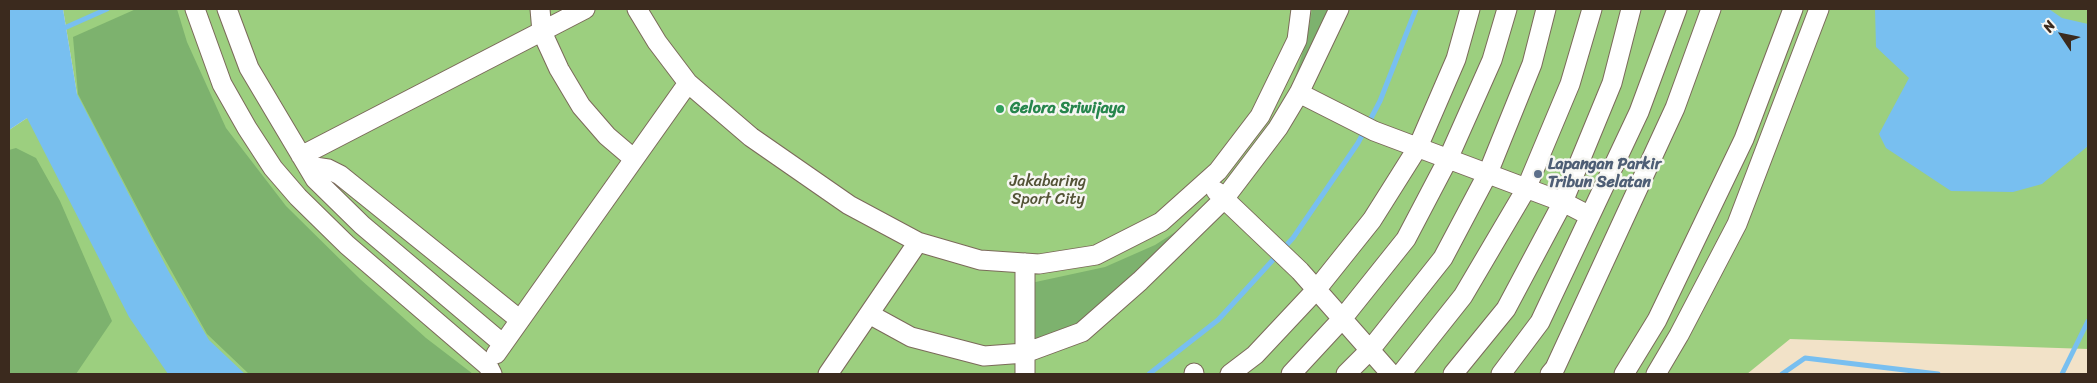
<!DOCTYPE html>
<style>
body{margin:0}
#map{position:relative;width:2097px;height:383px;overflow:hidden;background:#f2e2c8;font-family:Sriracha,sans-serif}
canvas{display:block}
.frame{position:absolute;inset:0;border:10px solid #3b2a1e;pointer-events:none}
.north{position:absolute;left:2037px;top:10px;width:50px;height:50px;-webkit-text-stroke:4px #f6f6f2;paint-order:stroke;rotate:304deg;font-size:14px;font-weight:700;line-height:20px;text-align:center;color:#3b2a1e}
.north::after{content:'';display:block;margin:auto;width:18px;height:22px;background:#3b2a1e;clip-path:polygon(50% 0,100% 100%,50% 72%,0 100%)}
</style>
<div id="map">
<canvas width="2097" height="383"></canvas>
<div class="frame"></div>
<div class="north">N</div>
</div>
<script>
const g = document.querySelector('canvas').getContext('2d');
g.lineJoin = 'round';
function paint(path, color) {
  g.fillStyle = color;
  g.fill(path, 'evenodd');
}
function poly(rows) {
  const path = new Path2D();
  for (const r of rows) {
    path.moveTo(r[0], r[1]);
    for (let i = 2; i < r.length; i += 2) path.lineTo(r[i], r[i + 1]);
  }
  return path;
}
function trace(path, color, width, dash) {
  g.strokeStyle = color;
  g.lineWidth = width;
  g.lineCap = dash ? 'butt' : 'round';
  g.setLineDash(dash || []);
  g.stroke(path);
}
function write(font, color, halo, rows, align = 'center') {
  g.font = font + ' Sriracha,sans-serif';
  g.lineWidth = 5;
  g.setLineDash([]);
  g.textBaseline = 'middle';
  g.strokeStyle = halo;
  g.fillStyle = color;
  for (const [text, x, y, turn = 0] of rows) {
    g.save();
    g.translate(x, y);
    g.rotate((+turn || 0) * Math.PI / 180);
    g.textAlign = isNaN(turn) ? turn : align;
    if (halo) g.strokeText(text, 0, 0);
    g.fillText(text, 0, 0);
    g.restore();
  }
}
paint(poly([
 [63,9,2088,9,2088,349,1790,339,1747,374,9,374,9,130,27,118,77,94]
]), '#9ccf7f');
paint(poly([
 [136,9,177,9,187,42,226,128,286,206,360,279,426,338,473,374,249,374,207,334,154,240,78,94,73,37],
 [1312,9,1337,9,1292,88,1307,38],
 [16,148,36,158,60,201,112,321,76,374,9,374,9,150],
 [1202,215,1085,327,1030,344,1031,283,1105,267,1155,245]
]), '#7db26e');
paint(poly([
 [9,9,63,9,77,94,169,272,209,340,245,374,168,374,129,317,27,118,9,130],
 [1875,9,2049,9,2062,18,2088,24,2088,146,2042,184,2013,192,1951,191,1886,148,1879,134,1909,78,1876,47]
]), '#78bff0');
trace(poly([
 [62,29,107,9],
 [1149,374,1218,320,1293,238,1358,143,1380,101,1416,9],
 [1782,374,1805,358,1938,374],
 [2062,374,2088,321]
]), '#78bff0', 5);
const minor = poly([
 [195,9,222,84,247,128,273,168,298,197,347,245,488,366,492,374],
 [227,9,249,68,315,179,362,225,503,344],
 [540,9,542,32,559,69,581,106,607,136,634,159],
 [637,9,657,42,688,83,751,137,849,205,918,242,980,260,1039,264,1096,255,1161,222,1218,171,1260,116,1297,40,1301,9],
 [1299,93,1374,131,1563,202,1590,216],
 [301,156,585,9],
 [308,166,328,169,340,175,520,320],
 [1216,191,1300,271,1391,374],
 [869,314,911,337,984,356,1025,353,1082,332,1140,281,1224,199,1278,128,1299,93,1339,9],
 [496,354,688,83],
 [1194,373,1194,374],
 [828,374,918,242],
 [1025,374,1025,263],
 [1230,374,1255,355,1316,290,1372,220,1418,147,1456,59,1470,9],
 [1291,374,1342,319,1406,239,1448,159,1492,60,1507,9],
 [1346,374,1370,350,1443,258,1488,173,1532,64,1546,9],
 [1401,374,1463,296,1526,189,1570,84,1592,9],
 [1453,374,1506,309,1563,202,1612,83,1631,9],
 [1501,374,1540,322,1639,112,1677,9],
 [1550,374,1555,368,1675,108,1711,9],
 [1624,374,1657,320,1744,139,1793,9],
 [1656,374,1679,335,1737,224,1819,9]
]);
trace(minor, '#7b6a5a', 21);
trace(minor, '#fff', 19);
for (const [x, y, r, color] of [
 [1000,109,5,"#2e9e5b"],
 [1538,174,5,"#5c6f8a"]
]) {
  const dot = new Path2D();
  dot.arc(x, y, r, 0, 2 * Math.PI);
  g.fillStyle = color;
  g.fill(dot);
  trace(dot, '#f6f6f2', 2);
}
write('bold 16px', '#27864d', '#f6f6f2', [
 ["Gelora Sriwijaya",1010,109]
], 'left');
write('bold 16px', '#4e5e75', '#f6f6f2', [
 ["Lapangan Parkir",1548,165],
 ["Tribun Selatan",1548,183]
], 'left');
write('16px', '#535336', '#f6f6f2', [
 ["Jakabaring",1048,182],
 ["Sport City",1048,200]
]);
</script>
